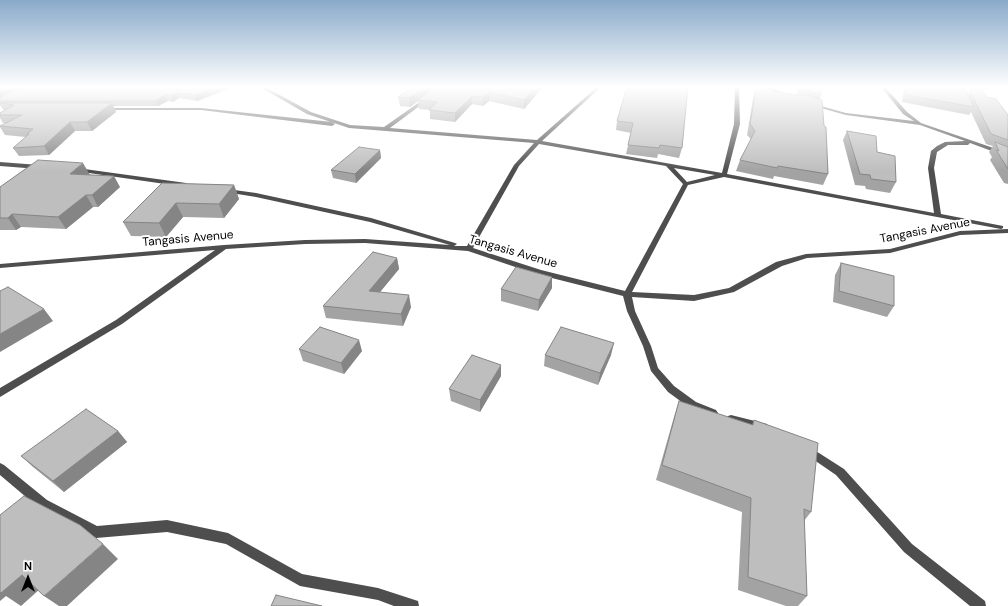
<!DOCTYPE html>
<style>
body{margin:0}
#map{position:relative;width:1008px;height:606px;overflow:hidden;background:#fff;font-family:"DM Sans",sans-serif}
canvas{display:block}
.north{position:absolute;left:8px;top:558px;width:40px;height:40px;-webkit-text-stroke:3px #fff;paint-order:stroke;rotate:0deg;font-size:11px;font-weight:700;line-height:16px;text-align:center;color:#000}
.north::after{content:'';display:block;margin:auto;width:14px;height:18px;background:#000;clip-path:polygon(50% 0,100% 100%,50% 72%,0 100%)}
</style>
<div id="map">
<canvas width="1008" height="606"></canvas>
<div class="north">N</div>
</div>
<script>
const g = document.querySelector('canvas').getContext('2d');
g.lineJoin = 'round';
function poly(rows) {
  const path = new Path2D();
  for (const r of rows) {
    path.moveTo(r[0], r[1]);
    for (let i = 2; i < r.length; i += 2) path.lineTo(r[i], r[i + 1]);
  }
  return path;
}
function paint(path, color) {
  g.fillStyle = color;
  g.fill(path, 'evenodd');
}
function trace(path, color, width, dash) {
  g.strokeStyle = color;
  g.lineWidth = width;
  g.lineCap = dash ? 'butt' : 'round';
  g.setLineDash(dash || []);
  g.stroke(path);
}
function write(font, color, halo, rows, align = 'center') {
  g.font = font + ' "DM Sans",sans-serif';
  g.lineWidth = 4;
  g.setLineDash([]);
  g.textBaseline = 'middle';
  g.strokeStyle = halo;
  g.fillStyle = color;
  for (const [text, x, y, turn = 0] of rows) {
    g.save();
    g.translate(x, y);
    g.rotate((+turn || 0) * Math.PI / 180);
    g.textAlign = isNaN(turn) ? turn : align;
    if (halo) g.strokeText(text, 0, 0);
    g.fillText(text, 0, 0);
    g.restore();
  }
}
paint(poly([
 [260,87,265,87,311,112,350,125,384,127,441,87,445,87,390,128,537,140,597,87,601,87,542,141,722,173,734,124,735,87,739,87,740,124,727,174,934,213,928,168,931,151,937,146,945,142,965,141,920,125,846,115,810,105,810,103,846,113,914,121,903,114,881,87,885,87,907,112,921,123,1008,153,1008,157,970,143,968,145,948,145,937,152,934,168,941,214,1003,226,1003,228,1001,229,724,177,688,185,632,292,694,295,729,288,776,262,806,254,890,249,960,231,1008,229,1008,233,960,235,890,253,807,258,782,266,734,292,694,301,632,297,635,311,651,346,658,368,674,386,696,402,716,410,718,413,716,416,713,417,690,408,668,392,651,371,643,346,627,311,623,296,536,274,468,251,365,243,305,244,226,249,122,324,0,397,0,388,116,320,215,250,0,268,0,264,224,245,305,240,365,239,450,245,370,222,256,197,225,192,224,191,227,189,256,193,371,218,455,243,457,244,454,246,467,246,514,165,534,143,349,128,307,114,260,87],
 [539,144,666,166,683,184,625,291,541,270,473,248,519,166,539,144],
 [674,168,715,175,687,182,674,168],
 [764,87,769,87,794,97,790,98,764,87],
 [102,108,201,108,332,122,335,124,332,126,201,110,102,110,102,108],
 [0,162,39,165,42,167,39,169,0,166,0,162],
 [77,168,186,183,189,185,186,187,75,171,75,169,77,168],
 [731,415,767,424,768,427,767,430,763,431,728,422,726,419,728,416,731,415],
 [808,446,844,469,912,544,985,601,986,606,970,606,904,552,836,475,804,453,803,450,804,447,808,446],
 [0,463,4,465,47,500,97,526,167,520,228,533,302,574,378,588,418,601,419,606,394,606,378,600,300,586,226,544,167,532,96,538,39,508,0,475,0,463]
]), '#4e4e4e');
paint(poly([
 [0,87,233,87,197,101,179,98,173,102,168,101,158,106,113,106,116,112,92,131,75,131,49,155,19,156,13,148,26,137,5,135,0,127,0,126,6,123,3,123,0,118,0,113,4,111,1,106,0,106],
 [543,87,524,109,489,101,483,106,472,104,455,122,430,119,430,110,419,109,418,101,410,107,400,106,398,97],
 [627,87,682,148,679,158,658,154,657,158,626,154,631,133,616,130,617,121],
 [796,87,823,87,821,92,821,95,820,99,828,174,823,185,774,176,773,179,736,171,740,160,751,139,747,135,753,99,756,89,798,95],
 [904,87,961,87,968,95,970,91,987,97,1008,115,1008,184,1004,183,990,160,992,157,989,152,993,146,986,144,971,112,969,115,902,102],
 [847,131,877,152,896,182,890,193,866,189,865,186,855,185,843,140],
 [380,150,381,158,356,183,333,178,331,170],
 [90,175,120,187,98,207,93,207,66,229,21,227,16,230,0,230,0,187],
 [162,183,234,185,239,199,224,218,183,217,166,237,131,236,123,222],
 [397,258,399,269,380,292,411,307,403,326,326,318,323,306],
 [841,263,894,306,887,317,833,302,835,275],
 [552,277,552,288,538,311,501,301,501,289],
 [299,349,362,351,344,374,303,361],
 [545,355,611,355,598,385,544,366],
 [501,376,480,412,451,401,449,389],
 [679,401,752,425,754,420,811,512,804,521,807,596,798,606,786,606,738,590,742,512,656,480,674,417],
 [118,431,127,442,64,492,33,467,21,456]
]), '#a3a3a3');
paint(poly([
 [11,87,29,87,0,98,0,91],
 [217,87,233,87,197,101,195,95],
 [426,87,439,87,418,100,418,101,410,107,409,98],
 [536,87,543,87,524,109,524,100],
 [489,92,489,101,483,106,483,97],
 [177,93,179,98,173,102,171,96],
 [165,95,168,101,158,106,156,101],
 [472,96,472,104,455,122,455,113],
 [112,103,116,112,92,131,87,122],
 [70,122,75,131,49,155,44,146],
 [380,150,381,158,356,183,355,174],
 [83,163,90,175,70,174],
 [114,176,120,187,98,207,92,195],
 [234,185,239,199,224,218,219,204],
 [86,195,93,207,66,229,58,217],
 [176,203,183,217,166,237,159,223],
 [12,214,21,227,16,230,8,218],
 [397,258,399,269,371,303,369,291],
 [552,277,552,288,538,311,539,300],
 [409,295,411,307,403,326,401,314],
 [44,309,53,321,0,352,0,334],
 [359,340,362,351,344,374,341,363],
 [614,343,611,355,598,385,600,373],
 [501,365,501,376,480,412,480,400],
 [118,431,127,442,64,492,53,481],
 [103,544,118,559,67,606,59,606,44,596],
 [22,575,41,588,21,606,6,596,0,601,0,588]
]), '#858585');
const building = poly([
 [0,87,11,87,0,91,0,87],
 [25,87,217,87,195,95,177,93,171,96,165,95,156,101,0,101,0,97,25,87],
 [412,87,426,87,409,98,398,97,412,87],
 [435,87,536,87,524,100,489,92,483,97,472,96,455,113,429,110,437,102,418,100,435,87],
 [627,87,688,87,682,148,660,145,659,148,628,145,633,123,617,121,627,87],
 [801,87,821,87,821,95,801,88,801,87],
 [907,87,964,87,974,107,906,95,907,87],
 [978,87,979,87,987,97,996,99,1008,115,1008,140,991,134,970,91,978,87],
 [756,89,804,96,804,94,822,100,824,126,826,127,828,174,778,166,777,168,740,160,755,131,750,124,756,89],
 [0,103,112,103,87,122,70,122,44,146,13,148,29,134,27,134,33,129,0,126,22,115,0,115,0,113,14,105,0,103],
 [847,131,876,136,877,152,895,156,896,182,871,179,870,175,860,174,847,131],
 [995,142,1008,147,1008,169,996,150,999,151,995,142],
 [359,147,380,150,355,174,331,170,359,147],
 [38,160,83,163,70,174,114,176,92,195,86,195,58,217,12,214,8,218,0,218,0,187,38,160],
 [162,183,234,185,219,204,176,203,159,223,123,222,162,183],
 [373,252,397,258,369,291,409,295,401,314,323,306,373,252],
 [841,263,894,276,894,306,839,291,841,263],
 [516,267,552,277,539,300,501,289,516,267],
 [8,287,44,309,0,334,0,291,8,287],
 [320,327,359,340,341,363,299,349,320,327],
 [561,327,614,343,600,373,545,355,561,327],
 [472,355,501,365,480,400,449,389,472,355],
 [679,401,753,425,754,420,818,443,811,512,804,509,807,596,748,577,751,498,662,465,679,401],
 [86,409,118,431,53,481,21,456,86,409],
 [24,496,80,525,103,544,44,596,22,575,1,593,0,592,0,515,24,496],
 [276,595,322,606,271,606,276,595]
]);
paint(building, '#bebebe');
trace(building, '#858585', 1);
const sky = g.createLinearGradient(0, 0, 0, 171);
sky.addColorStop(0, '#89aaca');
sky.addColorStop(0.51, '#fff');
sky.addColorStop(1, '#ffffff00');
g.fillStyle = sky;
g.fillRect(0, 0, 1008, 171);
write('12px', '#000', '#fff', [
 ["Tangasis Avenue",925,231,-11],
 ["Tangasis Avenue",188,239,-5],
 ["Tangasis Avenue",513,252,16]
]);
</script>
